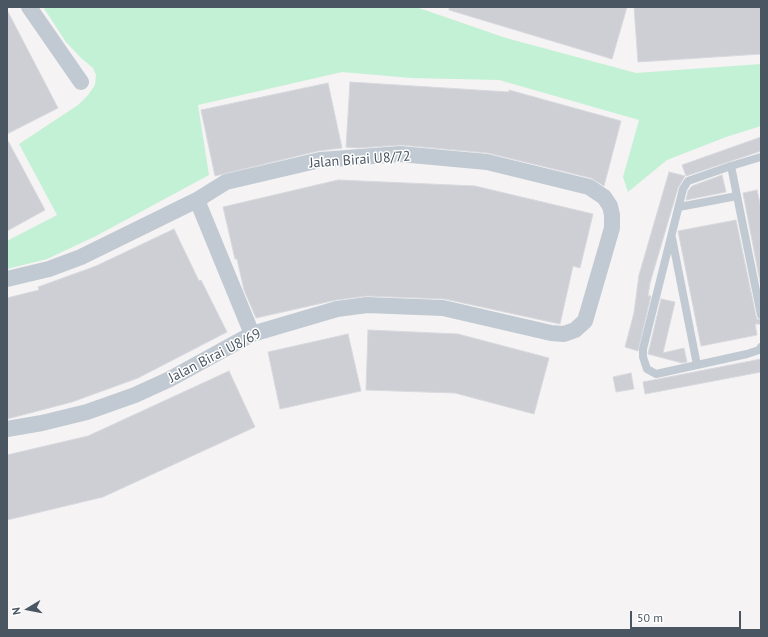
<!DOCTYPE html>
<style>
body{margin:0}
#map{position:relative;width:768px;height:637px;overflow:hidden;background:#f5f3f3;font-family:"PT Sans",sans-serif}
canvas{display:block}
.frame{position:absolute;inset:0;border:8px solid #4a5661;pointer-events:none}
.north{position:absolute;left:8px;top:589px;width:40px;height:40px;-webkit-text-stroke:3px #fff;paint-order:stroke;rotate:260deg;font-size:11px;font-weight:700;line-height:16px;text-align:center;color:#4a5661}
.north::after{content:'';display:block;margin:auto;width:14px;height:18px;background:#4a5661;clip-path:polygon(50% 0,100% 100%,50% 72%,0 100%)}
.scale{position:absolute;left:630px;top:611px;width:111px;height:18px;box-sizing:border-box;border:2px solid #4a5661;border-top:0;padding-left:5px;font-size:12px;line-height:14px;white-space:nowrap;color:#4a5661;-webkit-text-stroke:3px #fff;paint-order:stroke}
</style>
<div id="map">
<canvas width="768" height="637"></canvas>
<div class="frame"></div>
<div class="north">N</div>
<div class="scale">50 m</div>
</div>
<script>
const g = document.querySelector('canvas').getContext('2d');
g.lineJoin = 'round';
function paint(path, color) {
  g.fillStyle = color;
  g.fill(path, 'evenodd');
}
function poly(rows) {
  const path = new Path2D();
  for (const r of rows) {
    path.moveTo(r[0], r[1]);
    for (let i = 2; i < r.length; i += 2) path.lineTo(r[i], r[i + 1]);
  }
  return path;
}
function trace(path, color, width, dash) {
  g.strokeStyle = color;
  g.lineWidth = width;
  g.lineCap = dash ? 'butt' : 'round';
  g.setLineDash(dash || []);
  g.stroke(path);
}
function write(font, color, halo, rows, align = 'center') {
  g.font = font + ' "PT Sans",sans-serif';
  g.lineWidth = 3;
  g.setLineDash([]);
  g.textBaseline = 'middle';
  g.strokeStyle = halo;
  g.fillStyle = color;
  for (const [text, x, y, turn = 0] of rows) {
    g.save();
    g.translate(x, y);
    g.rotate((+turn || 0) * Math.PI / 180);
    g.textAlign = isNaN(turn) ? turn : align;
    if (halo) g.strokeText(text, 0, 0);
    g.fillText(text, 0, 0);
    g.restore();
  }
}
paint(poly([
 [43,7,416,7,506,38,636,73,761,64,761,126,726,137,667,160,628,192,623,177,639,120,499,80,411,78,342,72,198,105,209,175,96,236,47,259,7,269,7,241,57,215,19,144,78,105,88,95,95,85,96,75,93,68,81,58,66,42]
]), '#c3f1d5');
const building = poly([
 [449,7,627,7,612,59,449,10,449,7],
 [634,7,761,7,761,54,638,62,634,7],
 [7,10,58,108,7,134,7,10],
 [350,82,509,92,509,90,621,121,604,186,591,178,488,153,401,145,358,148,346,147,350,82],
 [328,83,342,148,318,151,215,176,201,110,328,83],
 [761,137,761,151,686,176,682,165,761,137],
 [7,139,45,210,7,231,7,139],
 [669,172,685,176,678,188,650,283,648,296,651,296,638,351,625,347,634,313,639,275,669,172],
 [722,175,726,192,686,200,688,191,692,186,722,175],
 [338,180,475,186,593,214,580,268,573,266,560,324,445,299,367,296,336,300,256,318,244,290,237,259,235,259,223,207,338,180],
 [757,190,761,208,761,287,743,193,757,190],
 [736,220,756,316,757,319,761,320,761,324,755,324,757,335,701,346,678,231,736,220],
 [174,229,199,281,201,280,227,332,138,378,72,402,7,419,7,298,39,290,38,287,96,266,174,229],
 [661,299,675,302,663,353,684,348,687,362,682,363,648,354,661,299],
 [368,330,458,334,549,358,534,414,455,393,366,390,368,330],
 [348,334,361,391,280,409,268,352,348,334],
 [761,359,761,372,645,394,643,382,761,359],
 [229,371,255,427,103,497,7,520,7,455,88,436,229,371],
 [631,373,634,389,616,392,613,377,631,373]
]);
paint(building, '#cdcfd5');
trace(building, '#d7d9de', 1);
trace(poly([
 [761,157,731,166,688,181,683,189,643,349,643,357,647,369,656,374,747,354,759,350,761,347],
 [731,166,761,315],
 [679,207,737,196],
 [672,238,697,365]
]), '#c1cad2', 8);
trace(poly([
 [29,7,81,82],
 [197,200,252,334],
 [7,279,49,269,81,257,197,200,226,182,320,160,400,154,487,162,589,187,604,197,610,206,612,215,612,228,585,321,575,330,564,334,551,333,443,308,367,305,337,309,252,334,170,379,135,395,87,412,42,423,7,429]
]), '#c1cad2', 16);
write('14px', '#4a5661', '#fff', [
 ["Jalan Birai U8/72",360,160,-4],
 ["Jalan Birai U8/69",215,356,-27]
]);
</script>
